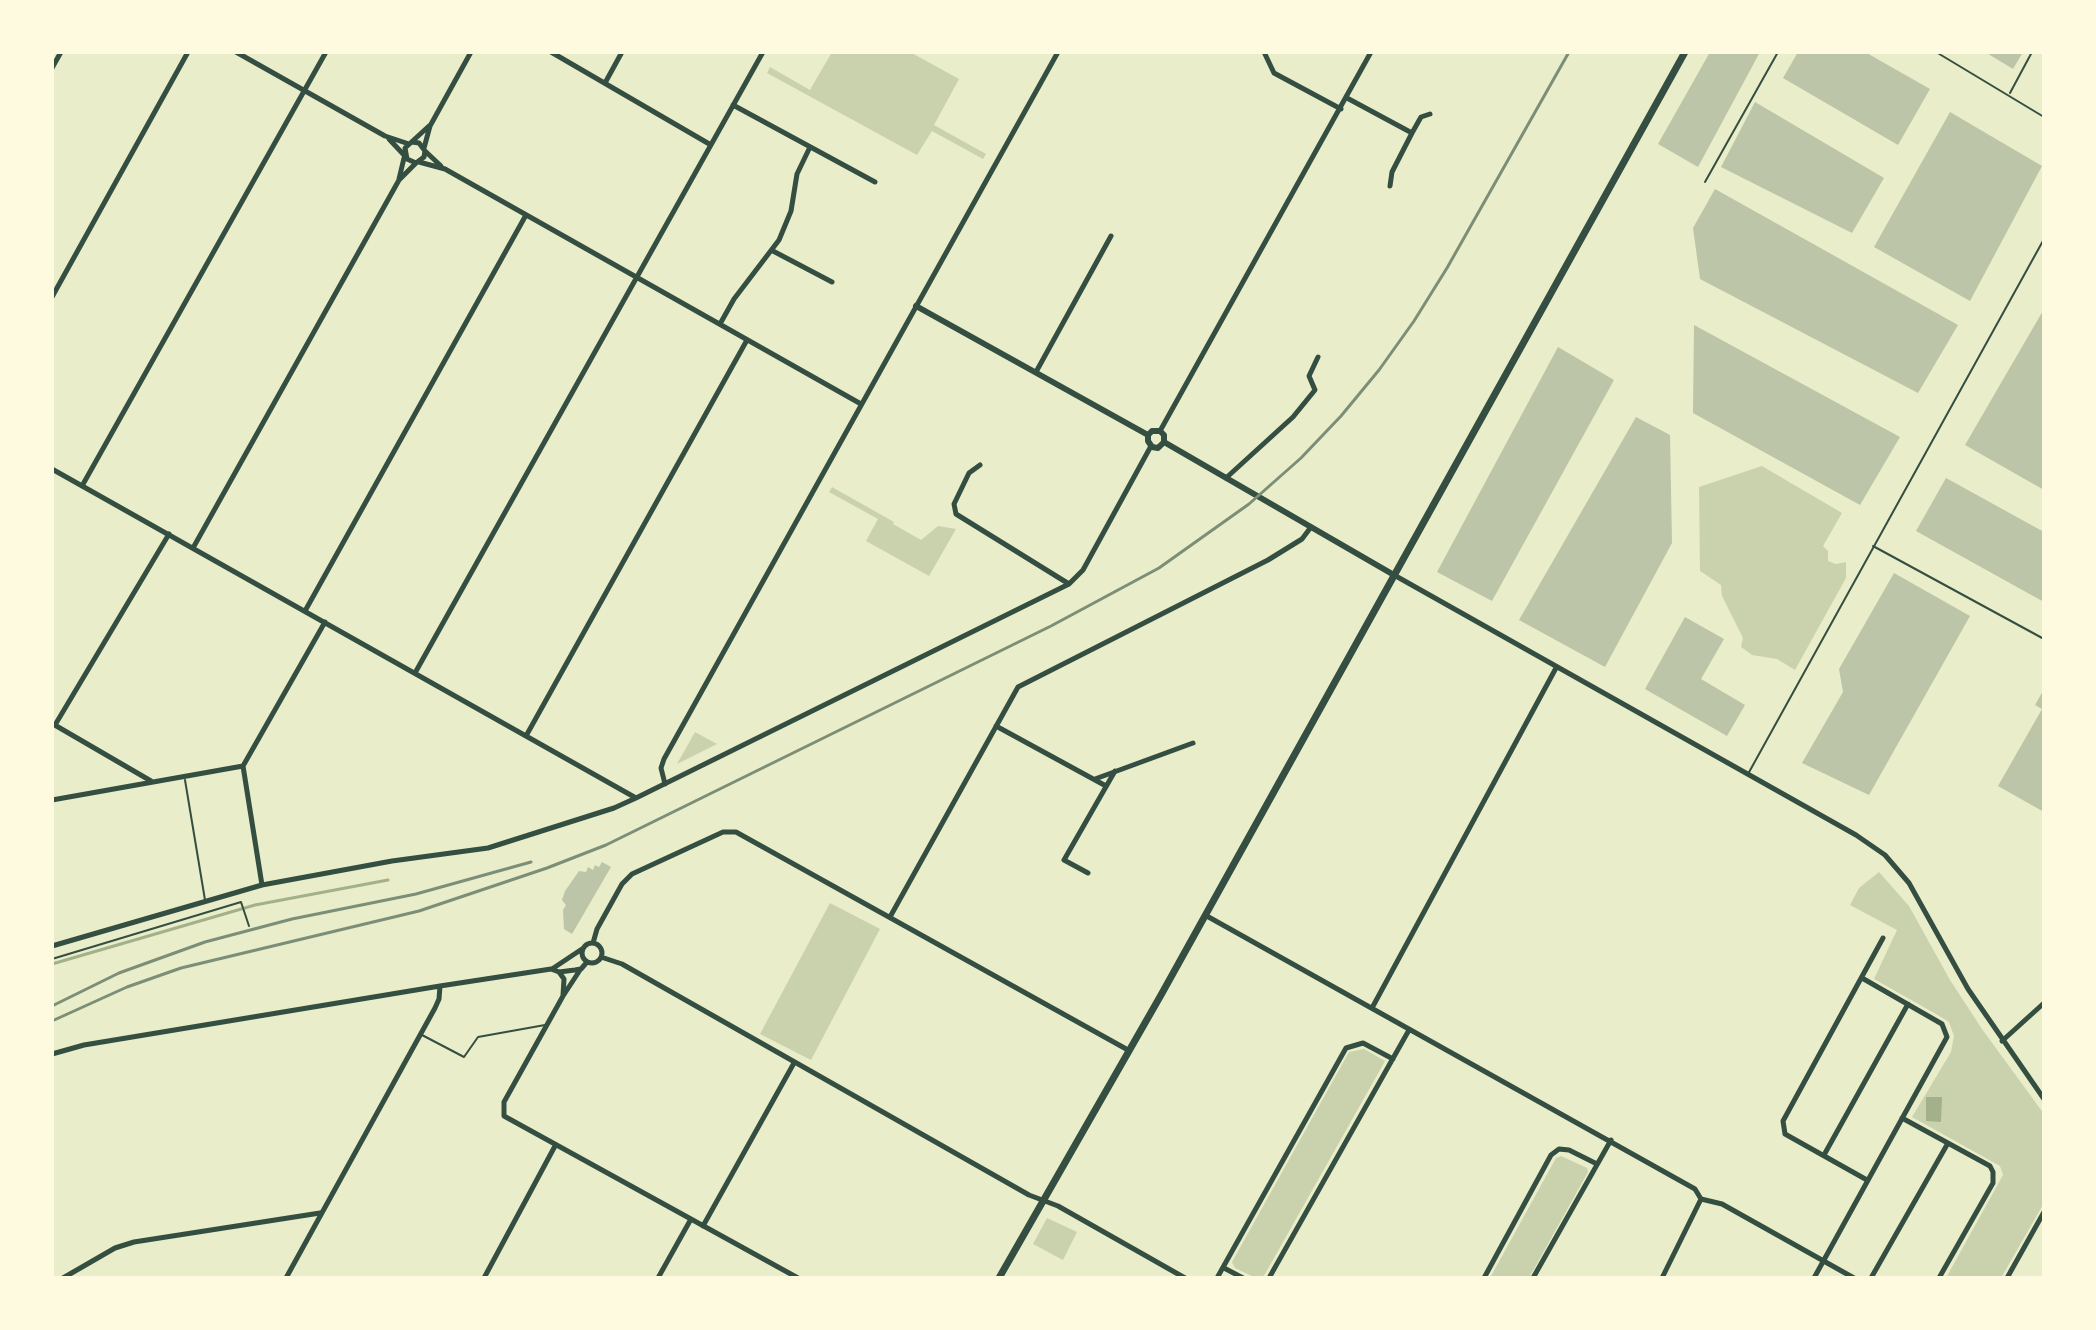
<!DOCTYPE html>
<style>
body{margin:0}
#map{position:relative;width:2096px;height:1330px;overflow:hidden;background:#e9edc9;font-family:"DejaVu Sans",sans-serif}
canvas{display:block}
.frame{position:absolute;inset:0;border:54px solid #fefae0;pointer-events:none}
</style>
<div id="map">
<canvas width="2096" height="1330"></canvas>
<div class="frame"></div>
</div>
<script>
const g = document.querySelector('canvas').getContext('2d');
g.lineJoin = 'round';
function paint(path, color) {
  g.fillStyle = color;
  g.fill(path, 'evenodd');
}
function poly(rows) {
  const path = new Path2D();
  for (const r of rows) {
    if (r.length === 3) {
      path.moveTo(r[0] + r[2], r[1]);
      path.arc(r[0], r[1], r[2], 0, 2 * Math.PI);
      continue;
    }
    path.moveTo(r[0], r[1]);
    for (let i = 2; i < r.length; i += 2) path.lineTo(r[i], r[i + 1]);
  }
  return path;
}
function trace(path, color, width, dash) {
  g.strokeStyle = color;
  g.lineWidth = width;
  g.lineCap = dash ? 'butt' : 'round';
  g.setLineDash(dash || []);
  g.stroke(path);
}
paint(poly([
 [832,52,910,52,959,79,934,125,986,154,983,159,932,131,917,155,767,73,770,67,810,90],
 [1762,466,1842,513,1823,546,1828,551,1828,561,1836,564,1846,562,1846,578,1795,670,1777,659,1752,655,1741,647,1743,638,1722,596,1721,585,1700,571,1699,487],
 [832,487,894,522,893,524,921,540,938,526,956,529,929,576,866,541,878,519,829,492],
 [695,732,717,744,677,764],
 [1879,872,1909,906,1950,980,1982,1029,2044,1114,2044,1203,2001,1278,1946,1278,2003,1175,2000,1166,1912,1117,1951,1052,1954,1036,1949,1022,1936,1014,1874,979,1897,930,1850,905,1859,888],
 [830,903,880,929,811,1060,760,1034],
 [1364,1049,1385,1061,1265,1274,1262,1278,1256,1278,1235,1268,1232,1262,1349,1052],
 [1561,1156,1587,1168,1588,1172,1529,1278,1490,1278,1556,1158],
 [1047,1218,1077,1232,1063,1260,1033,1244]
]), '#cad2ad');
paint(poly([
 [1926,1097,1942,1097,1941,1122,1926,1121]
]), '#a3b18a');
trace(poly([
 [52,964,255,905,388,880]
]), '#a3b18a', 3);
paint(poly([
 [1710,52,1760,52,1698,167,1658,144],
 [1798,52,1865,52,1930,89,1898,145,1783,78],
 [1985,52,2023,52,2013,69],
 [1755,102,1884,178,1852,233,1721,167],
 [1950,112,2042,166,1970,301,1874,247],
 [1715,189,1958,325,1918,393,1700,279,1693,228],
 [2044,309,2044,490,1965,445],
 [1694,325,1900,437,1860,505,1693,413],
 [1558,347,1614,380,1492,601,1437,572],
 [1636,417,1670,435,1672,543,1605,667,1519,620],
 [1946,478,2044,532,2044,602,1916,531],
 [1894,573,1970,616,1869,795,1802,763,1843,692,1839,669],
 [1685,617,1724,639,1701,679,1745,705,1727,736,1645,689],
 [2044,689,2044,812,1998,786,2042,709,2035,705],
 [602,862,611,867,572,934,564,929,563,910,566,905,562,900,565,891,579,871,586,872,588,867,593,870,595,865,599,867]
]), '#bcc5a7');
trace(poly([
 [52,959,241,902,249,926]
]), '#344e41', 2);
trace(poly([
 [1936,52,2044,117],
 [2010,93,2032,52],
 [1705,182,1778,52],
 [1873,546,2044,639],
 [1748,774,2044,239],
 [185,780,205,900],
 [422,1035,464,1057,478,1037,545,1025]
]), '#344e41', 2);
trace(poly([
 [236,52,385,136,409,144],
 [551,52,711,145],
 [1264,52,1274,73,1341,109],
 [52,68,61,52],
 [605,83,622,52],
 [1347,98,1412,133],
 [733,105,875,182],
 [389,139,404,155],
 [412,142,419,143,425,151,424,157,416,163,407,159,405,148,429,126],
 [424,148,430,126,471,52],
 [425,151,441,166],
 [419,162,445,169,861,404],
 [399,179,404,158],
 [1390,186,1392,172,1412,133,1421,117,1430,114],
 [773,251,832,282],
 [52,297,188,52],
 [720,324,734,299,779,240,791,211,797,174,810,147],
 [1036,372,1111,236],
 [1160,431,1371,52],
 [980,465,969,473,954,504,956,514,1069,584],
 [52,469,636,798],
 [1226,478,1293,417,1315,390,1309,376,1318,357],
 [82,486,326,52],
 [193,548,399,180,416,163],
 [1394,575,1856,835,1885,855,1909,883,1968,989,2044,1099],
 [305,611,526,215],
 [415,673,763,52],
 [53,724,151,781],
 [55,725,169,534],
 [996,726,1106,786],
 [526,736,747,340],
 [1095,779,1193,743],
 [665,784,661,768,664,759,1058,52],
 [52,800,243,766],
 [1088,873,1064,860,1115,771],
 [262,885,243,766,325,622],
 [1205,915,1695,1189,1701,1199,1722,1204,1854,1278],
 [890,917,1018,687,1268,560,1302,539,1311,527],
 [592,953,10],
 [593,943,597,929,622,884,632,874,723,832,736,832,1128,1050],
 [52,946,262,885,392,861,488,848,614,808,636,798,1069,584,1083,570,1151,446],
 [601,957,622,964,1029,1195,1058,1206,1185,1278],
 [552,969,582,949],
 [580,970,563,996,504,1102,504,1116,798,1278],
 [559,972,564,979,563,995],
 [1372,1008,1556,668],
 [2002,1041,2044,1003],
 [52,1054,84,1045,440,986,551,969,559,972,575,970,581,969,587,962],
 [1902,1118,1990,1166,1993,1172,1993,1183,1939,1278],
 [1824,1155,1908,1004],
 [1867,1180,1785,1134,1783,1121,1883,938],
 [703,1226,794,1063],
 [1224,1268,1243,1278],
 [63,1278,115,1248,134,1242,320,1213],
 [286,1278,435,1008,439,999,440,986],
 [484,1278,555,1146],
 [658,1278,691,1219],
 [1217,1278,1346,1048,1363,1043,1393,1059],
 [1269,1278,1409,1030],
 [1484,1278,1551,1155,1559,1149,1569,1150,1597,1164],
 [1533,1278,1611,1140],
 [1662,1278,1701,1199],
 [1814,1278,1947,1037,1942,1024,1862,978],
 [1871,1278,1948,1143],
 [2007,1278,2044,1212]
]), '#344e41', 5);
trace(poly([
 [916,306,1148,435],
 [1148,435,1148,441,1152,447,1158,448,1164,442],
 [1148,435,1152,431,1160,431,1164,435,1164,442],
 [1164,442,1394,575]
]), '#344e41', 6);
trace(poly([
 [999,1278,1161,995,1685,52]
]), '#344e41', 7);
trace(poly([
 [52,1006,119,973,205,942,292,919,416,894,531,862],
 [52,1021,127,987,181,968,419,911,547,868,606,845,1051,626,1159,568,1249,504,1301,458,1341,416,1379,370,1414,321,1447,268,1569,52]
]), '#7c8e77', 3);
</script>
